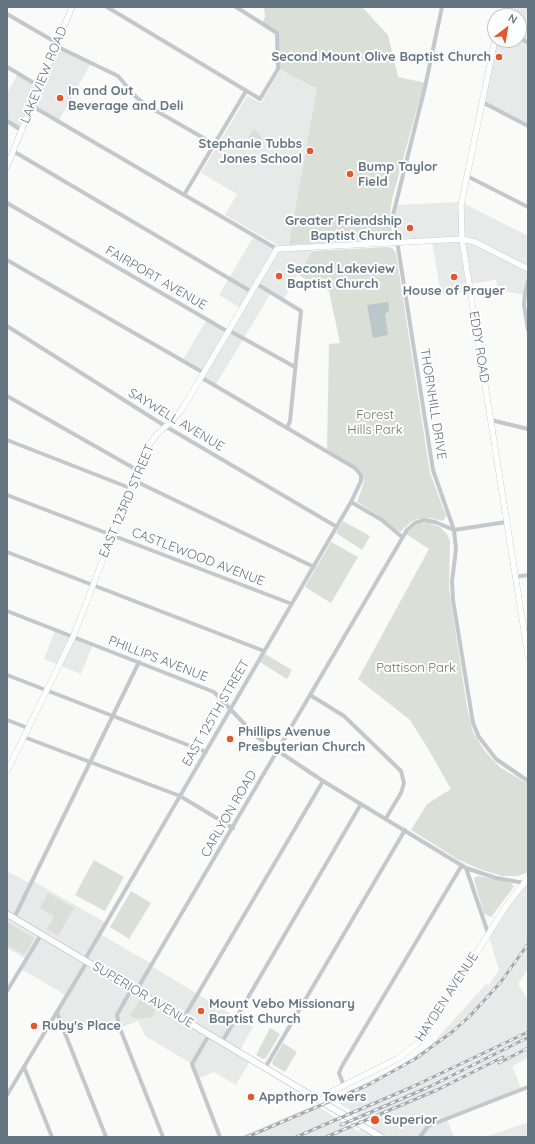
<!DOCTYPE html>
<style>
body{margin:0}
#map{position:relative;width:535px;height:1144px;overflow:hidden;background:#fafaf8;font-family:Quicksand,sans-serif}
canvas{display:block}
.frame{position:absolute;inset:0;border:8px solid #657683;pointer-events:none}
.north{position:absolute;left:487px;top:8px;width:40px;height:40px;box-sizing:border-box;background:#fff;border:1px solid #c1c8cd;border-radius:50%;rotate:31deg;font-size:11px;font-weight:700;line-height:16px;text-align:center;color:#657683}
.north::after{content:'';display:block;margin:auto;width:14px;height:18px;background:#e4572e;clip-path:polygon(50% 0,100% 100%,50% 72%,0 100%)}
</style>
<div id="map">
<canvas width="535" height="1144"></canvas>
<div class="frame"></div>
<div class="north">N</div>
</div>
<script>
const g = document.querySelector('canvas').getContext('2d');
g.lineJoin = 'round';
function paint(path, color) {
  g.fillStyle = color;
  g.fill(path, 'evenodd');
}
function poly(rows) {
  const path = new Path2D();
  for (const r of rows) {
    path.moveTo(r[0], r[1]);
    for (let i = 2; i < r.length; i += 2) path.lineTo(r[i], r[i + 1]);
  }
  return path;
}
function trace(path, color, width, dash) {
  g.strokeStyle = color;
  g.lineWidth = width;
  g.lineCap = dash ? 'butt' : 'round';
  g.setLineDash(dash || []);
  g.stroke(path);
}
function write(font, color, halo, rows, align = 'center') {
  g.font = font + ' Quicksand,sans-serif';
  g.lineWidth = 4;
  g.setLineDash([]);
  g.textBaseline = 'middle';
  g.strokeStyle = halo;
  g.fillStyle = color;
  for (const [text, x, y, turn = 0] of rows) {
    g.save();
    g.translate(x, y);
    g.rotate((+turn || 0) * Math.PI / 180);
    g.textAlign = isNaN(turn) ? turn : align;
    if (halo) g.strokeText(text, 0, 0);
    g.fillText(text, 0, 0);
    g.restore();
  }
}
paint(poly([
 [501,7,528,7,528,126,482,102,495,40,519,40,519,16,500,16],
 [56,46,91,63,58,122,32,106,21,130,7,121,7,93,18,74,39,86],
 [281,69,310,87,419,101,392,199,390,213,392,232,389,238,279,246,225,215,237,194,201,173,247,96,261,103],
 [461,202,528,236,528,281,525,295,498,290,496,280,470,284,471,291,441,295,432,241,397,243,394,205],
 [254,236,277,249,314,247,283,300,271,293,215,386,202,378,204,373,183,360,207,319,230,331,242,309,219,295],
 [55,630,93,644,81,674,44,659],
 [7,871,31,884,33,881,106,923,100,934,152,964,151,966,253,1027,239,1052,251,1059,236,1085,214,1072,198,1079,192,1064,145,1036,138,1021,120,1028,118,1020,91,1029,84,1025,64,1031,57,1013,67,996,21,969,26,959,7,948],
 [528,878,528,969,518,984,528,1000,528,1058,512,1066,522,1090,447,1119,454,1137,239,1137,315,1105,358,1131,374,1125,332,1099,400,1066,431,1045,486,984,489,985,499,970,488,933],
 [528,1122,528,1137,485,1137]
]), '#e8e9e9');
paint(poly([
 [264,7,362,7,388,35,398,77,426,83,421,102,419,101,392,199,390,213,392,234,388,239,289,245,317,88,310,86,278,68,277,36,262,23,265,17],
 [254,129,261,136,261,141,257,145,252,144,248,138],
 [388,247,392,248,396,253,430,473,446,516,443,521,430,518,417,519,411,522,400,532,378,515,357,502,364,482,362,472,327,449,329,344,340,343,329,291,298,275,312,251],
 [343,521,370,536,362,550,336,533],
 [427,522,440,527,447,534,450,541,449,588,467,707,473,732,484,750,492,759,501,768,528,784,528,872,518,876,502,876,482,870,459,860,411,830,427,804,451,789,427,747,410,720,358,679,429,549,406,534,416,525],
 [331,542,358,557,331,603,305,587],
 [265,654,292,670,287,679,260,662],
 [94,860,124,877,105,911,75,895],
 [479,876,511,883,514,886,513,888,491,917,484,914,474,879,475,877],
 [131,891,151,903,129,939,110,927],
 [48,893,74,908,58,936,47,929,54,916,40,908],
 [7,922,34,938,24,955,7,945],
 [140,1000,156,1009,152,1017,136,1019,130,1015],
 [270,1028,280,1034,266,1058,263,1059,256,1055],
 [283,1043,297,1052,285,1072,273,1065,272,1062]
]), '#dadfd7');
paint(poly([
 [388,302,389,312,385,313,388,335,373,338,367,305]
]), '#bbc7cb');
const secondary = poly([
 [500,16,501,7],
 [495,40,461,205,462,239,528,656],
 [7,166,72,7],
 [7,771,73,637,145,451,157,434,173,420,183,408,277,249,462,239,475,242,528,269],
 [320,1101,331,1092,399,1058,419,1042,434,1021,506,906,528,878]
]);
const primary = poly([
 [7,914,381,1137]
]);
trace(secondary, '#b3babf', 6);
trace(primary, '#b5babe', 7);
trace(poly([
 [107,7,260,99,278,69,277,33,236,7],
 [442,7,425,87,393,215,433,470,454,530,456,549,452,581,453,600,473,723,479,737,496,759,528,781],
 [7,14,57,43],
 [519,37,528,43],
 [56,46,118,76,136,97,146,105,214,144],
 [7,67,39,86],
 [482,102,528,126],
 [32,106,277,249],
 [7,121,21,130],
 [13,151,252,292],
 [467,176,528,207],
 [184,195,246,91],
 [7,203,225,330,230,331,295,367],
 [7,260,204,373],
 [528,281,525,293,524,305,528,330],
 [257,284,301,311,290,421,287,428],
 [7,326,165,426,337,527],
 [7,396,137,470],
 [491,420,528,429],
 [7,440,130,488],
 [133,480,314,567],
 [7,495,292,604],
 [351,502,382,520,402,537],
 [7,552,264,651],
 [515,577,528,575],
 [7,611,214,692,257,737,323,781,466,868,496,878,524,883],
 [7,675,206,752],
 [310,695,344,716,401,771,404,783,401,793,386,818],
 [7,720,28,728],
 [24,737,180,796,233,828],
 [466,868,488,933],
 [14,918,139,662],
 [84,961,351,502,361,481,361,475,355,468,202,378],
 [132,988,117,1015,119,1026,163,1137],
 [7,991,41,935],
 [136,991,407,530,415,523,424,520,435,522,454,530,506,522],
 [57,1013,106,1137],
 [183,1019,323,781],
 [209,1035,192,1064,220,1137],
 [222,1042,361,804],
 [24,1067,52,1137],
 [265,1068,405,830],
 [344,1086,339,1073,342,1066,462,865],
 [7,1095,87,962],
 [420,1137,428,1126,528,1087]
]), '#c3c8cc', 4);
trace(secondary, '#fff', 5.5);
trace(primary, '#fff', 6);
const rail = poly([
 [499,1063,528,1048],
 [341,1125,429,1087,527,1038],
 [247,1137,368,1085,415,1059,452,1032,470,1016,500,983,528,944],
 [296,1137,412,1087,528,1032],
 [326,1137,437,1090,503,1057]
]);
trace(rail, '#a2aab0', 3);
trace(rail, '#fff', 1.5, [4.5]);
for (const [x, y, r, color] of [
 [499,57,4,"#e4572e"],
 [60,98,4,"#e4572e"],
 [310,151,4,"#e4572e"],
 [350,174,4,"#e4572e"],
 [410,228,4,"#e4572e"],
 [279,276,4,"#e4572e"],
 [454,277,4,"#e4572e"],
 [230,739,4,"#e4572e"],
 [201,1011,4,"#e4572e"],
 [34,1026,4,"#e4572e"],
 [251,1097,4,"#e4572e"],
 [375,1120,5,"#e4572e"]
]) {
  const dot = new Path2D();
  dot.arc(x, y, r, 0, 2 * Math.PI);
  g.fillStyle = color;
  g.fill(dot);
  trace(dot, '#fff', 1.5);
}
write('bold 13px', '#657683', '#fff', [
 ["Second Mount Olive Baptist Church",491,57,"right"],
 ["In and Out",68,91],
 ["Beverage and Deli",68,106],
 ["Stephanie Tubbs",302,144,"right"],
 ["Jones School",302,159,"right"],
 ["Bump Taylor",358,167],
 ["Field",358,182],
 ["Greater Friendship",402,221,"right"],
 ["Baptist Church",402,236,"right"],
 ["Second Lakeview",287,269],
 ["Baptist Church",287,284],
 ["House of Prayer",454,291,"center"],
 ["Phillips Avenue",238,732],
 ["Presbyterian Church",238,747],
 ["Mount Vebo Missionary",209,1004],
 ["Baptist Church",209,1019],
 ["Ruby's Place",42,1026],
 ["Appthorp Towers",259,1097],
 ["Superior",384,1120]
], 'left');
write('13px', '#657683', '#fff', [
 ["LAKEVIEW ROAD",44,75,-68],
 ["FAIRPORT AVENUE",156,278,30],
 ["EDDY ROAD",479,347,81],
 ["THORNHILL DRIVE",433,404,81],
 ["SAYWELL AVENUE",176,420,31],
 ["EAST 123RD STREET",127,501,-67],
 ["CASTLEWOOD AVENUE",198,557,21],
 ["PHILLIPS AVENUE",158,659,21],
 ["EAST 125TH STREET",216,713,-60],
 ["CARLYON ROAD",229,814,-60],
 ["SUPERIOR AVENUE",143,995,31],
 ["HAYDEN AVENUE",447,997,-57]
]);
write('13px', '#687a64', '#fff', [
 ["Forest",375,415],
 ["Hills Park",375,430],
 ["Pattison Park",416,668]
]);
</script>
